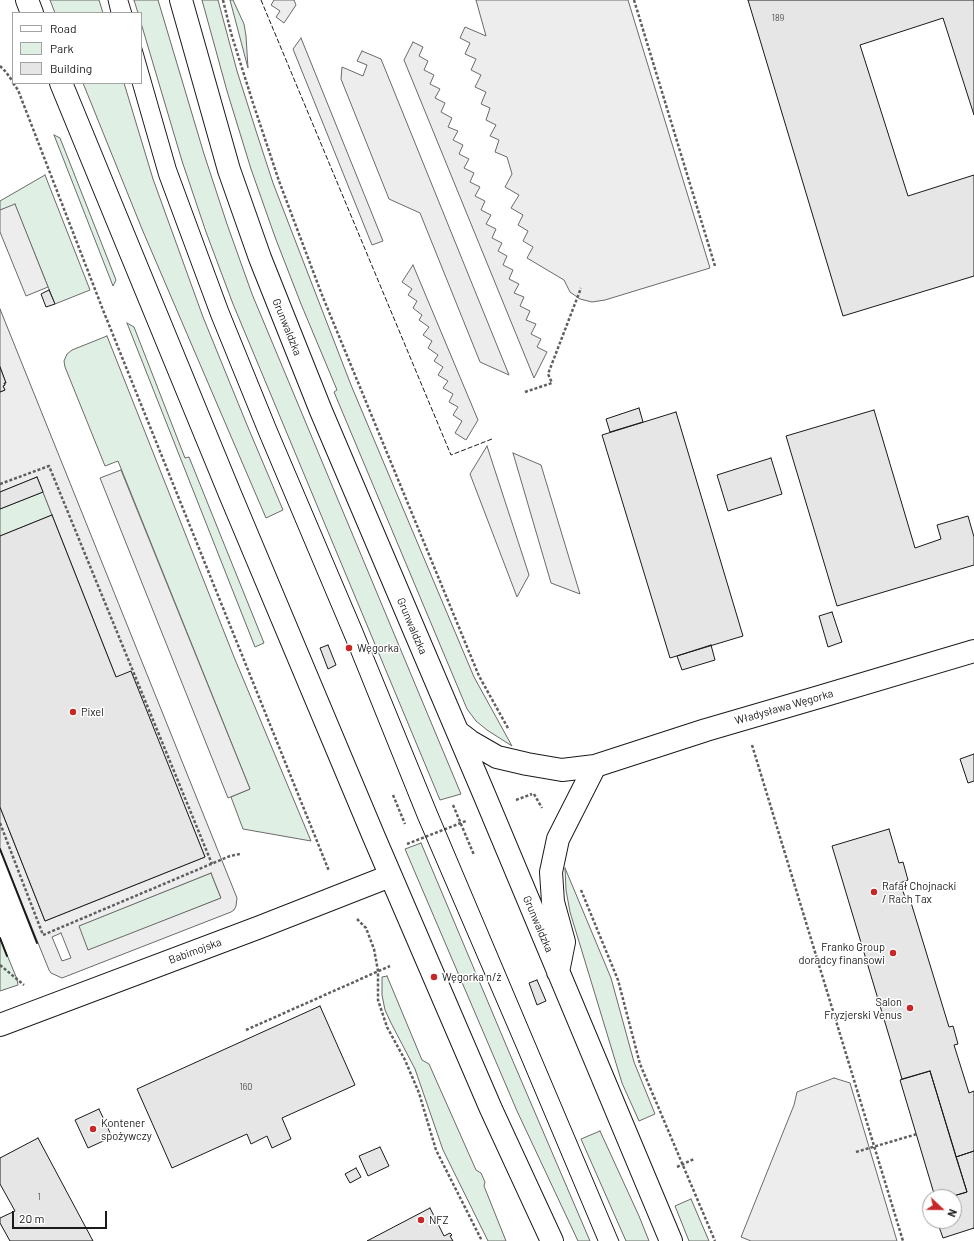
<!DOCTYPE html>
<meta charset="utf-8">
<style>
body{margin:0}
#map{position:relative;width:974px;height:1241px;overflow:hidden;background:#fff;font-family:Barlow,sans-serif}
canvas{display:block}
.legend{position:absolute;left:12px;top:12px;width:130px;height:72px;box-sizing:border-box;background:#fff;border:1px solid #a3a3a3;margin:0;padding:5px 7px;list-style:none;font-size:12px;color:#1a1a1a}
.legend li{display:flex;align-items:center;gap:8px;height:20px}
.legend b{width:20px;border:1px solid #a3a3a3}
.north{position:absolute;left:922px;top:1189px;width:40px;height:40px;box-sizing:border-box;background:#fff;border:1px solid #a3a3a3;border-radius:50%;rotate:112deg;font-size:11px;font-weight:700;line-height:16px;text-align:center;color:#1a1a1a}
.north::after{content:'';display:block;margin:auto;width:14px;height:18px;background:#c62828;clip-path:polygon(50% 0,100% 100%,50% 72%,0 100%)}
.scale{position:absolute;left:12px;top:1211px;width:95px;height:18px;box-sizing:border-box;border:2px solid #1a1a1a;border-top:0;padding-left:5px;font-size:12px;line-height:14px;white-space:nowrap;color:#1a1a1a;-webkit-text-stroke:3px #fff;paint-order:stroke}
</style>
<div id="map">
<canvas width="974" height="1241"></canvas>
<ul class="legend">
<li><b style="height:5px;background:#fff"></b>Road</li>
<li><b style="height:11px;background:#e0efe3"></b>Park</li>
<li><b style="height:11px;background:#e6e6e6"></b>Building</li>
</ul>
<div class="north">N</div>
<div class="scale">20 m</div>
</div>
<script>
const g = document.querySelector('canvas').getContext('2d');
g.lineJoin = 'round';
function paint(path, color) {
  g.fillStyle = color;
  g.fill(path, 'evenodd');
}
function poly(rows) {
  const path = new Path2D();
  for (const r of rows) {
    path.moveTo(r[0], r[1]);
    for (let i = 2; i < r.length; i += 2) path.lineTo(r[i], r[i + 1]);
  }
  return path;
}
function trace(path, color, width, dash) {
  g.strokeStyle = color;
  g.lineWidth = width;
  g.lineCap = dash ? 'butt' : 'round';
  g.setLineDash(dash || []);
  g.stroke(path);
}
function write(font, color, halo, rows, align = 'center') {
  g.font = font + ' Barlow,sans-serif';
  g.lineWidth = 3;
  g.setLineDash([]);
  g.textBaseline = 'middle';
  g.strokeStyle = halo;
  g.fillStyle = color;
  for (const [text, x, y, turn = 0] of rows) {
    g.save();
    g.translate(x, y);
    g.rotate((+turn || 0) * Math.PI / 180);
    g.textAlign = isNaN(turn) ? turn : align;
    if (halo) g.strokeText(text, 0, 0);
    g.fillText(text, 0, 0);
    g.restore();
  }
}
const green = poly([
 [50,0,99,0,103,13,55,13,50,0],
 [134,0,158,0,204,154,227,224,252,294,461,794,440,800,233,304,206,232,182,161,141,23,141,13,138,13,134,0],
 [202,0,218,0,237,71,257,134,273,183,351,385,474,677,512,746,487,730,476,721,467,709,334,392,337,390,301,304,275,237,251,169,227,91,202,0],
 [230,0,233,0,244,24,246,36,248,68,230,0],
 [83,83,124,83,153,179,203,317,247,425,283,510,266,518,142,229,83,83],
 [54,135,60,138,116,280,113,286,54,135],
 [45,175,90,290,55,304,15,205,0,210,0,201,45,175],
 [127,323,134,327,185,458,189,457,264,643,255,647,127,323],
 [107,336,234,657,311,841,243,829,231,797,250,789,118,461,105,466,65,367,64,361,67,354,72,350,107,336],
 [43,492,52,515,0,536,0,509,43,492],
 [421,843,509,1052,590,1241,578,1241,517,1111,405,849,421,843],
 [565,868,611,978,634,1062,655,1114,639,1121,622,1083,570,912,566,890,565,868],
 [211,873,221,898,88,951,78,926,211,873],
 [0,938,17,979,18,985,0,991,0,938],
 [387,976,422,1060,429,1064,476,1170,481,1173,485,1182,484,1186,506,1241,488,1241,443,1150,415,1069,391,1023,385,1010,382,995,382,977,387,976],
 [600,1131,639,1216,649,1241,626,1241,581,1139,600,1131],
 [691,1199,709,1241,689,1241,675,1206,691,1199]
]);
paint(green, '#e0efe3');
trace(green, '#6a6a6a', 1);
const parking = poly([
 [274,0,294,0,296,5,284,23,276,17,280,11,271,5,274,0],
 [476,0,628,0,710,268,605,300,592,302,580,299,570,292,564,280,527,258,533,247,523,241,528,231,518,225,523,215,511,208,519,195,505,187,512,174,507,157,495,152,499,140,490,136,496,125,486,120,490,108,481,104,486,92,475,87,481,75,471,70,476,59,465,54,470,43,460,38,465,27,486,36,476,0],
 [301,38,383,241,372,245,293,49,301,38],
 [413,42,423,47,419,56,428,61,424,70,434,75,430,84,440,89,435,98,445,103,441,112,452,118,448,127,458,131,453,140,463,145,459,154,469,159,464,168,474,173,470,182,480,187,475,196,485,201,481,210,491,215,486,224,496,229,492,238,502,243,498,251,507,256,503,265,513,270,509,279,519,284,514,293,524,297,520,306,530,311,526,320,536,324,531,334,541,339,537,347,547,352,534,378,404,60,413,42],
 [362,51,381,59,509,375,480,362,420,213,389,199,341,79,342,67,363,76,367,65,357,61,362,51],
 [15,204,48,287,26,296,0,232,0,210,15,204],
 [413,265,478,420,466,440,455,433,462,421,453,415,458,407,449,402,453,394,443,388,448,381,438,375,443,367,434,361,438,355,428,348,432,341,423,335,429,327,419,320,422,315,413,308,417,301,408,295,412,289,402,282,413,265],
 [0,309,237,898,236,906,234,910,231,912,62,978,51,973,49,970,0,849,0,807,45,921,205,857,160,747,116,677,37,477,0,492,0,392,5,390,3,386,5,385,4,383,6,383,0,367,0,309],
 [211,873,221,898,88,950,79,926,211,873],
 [61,933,71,958,62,961,52,937,61,933],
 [487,446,529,575,517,597,470,474,487,446],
 [513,453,541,465,580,594,551,583,513,453],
 [121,470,250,789,228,798,100,478,121,470],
 [834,1078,850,1083,897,1241,751,1241,741,1237,794,1105,797,1092,834,1078]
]);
paint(parking, '#ededed');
trace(parking, '#6a6a6a', 1);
const building = poly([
 [748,0,974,0,974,115,943,18,860,45,908,196,974,175,974,276,843,316,748,0],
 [49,290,55,304,46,307,41,294,49,290],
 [0,367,6,383,4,383,5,385,3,386,5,390,0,392,0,367],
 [639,408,643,422,610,432,606,419,639,408],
 [874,410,915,548,941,539,937,525,968,516,974,537,974,565,837,606,786,436,874,410],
 [676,412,743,636,670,658,602,435,676,412],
 [771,458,782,494,728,511,717,475,771,458],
 [37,477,43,492,0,509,0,492,37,477],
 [52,515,116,677,131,671,205,857,45,921,0,807,0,536,52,515],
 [832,612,842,642,828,647,819,616,832,612],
 [328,645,336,665,328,669,320,648,328,645],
 [711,645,715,660,682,670,677,656,711,645],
 [974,754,974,781,968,783,960,759,974,754],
 [889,829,899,863,903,862,908,880,900,883,905,897,909,896,949,1027,953,1026,958,1044,954,1045,969,1093,974,1091,974,1151,956,1157,930,1071,902,1079,832,846,889,829],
 [537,980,546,1001,537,1005,529,983,537,980],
 [320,1006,355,1085,282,1118,291,1139,272,1148,267,1136,251,1144,247,1134,172,1168,137,1089,320,1006],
 [930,1071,967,1192,950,1197,935,1197,900,1080,930,1071],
 [99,1109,112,1137,88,1148,75,1120,99,1109],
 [38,1138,93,1241,10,1241,0,1223,0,1218,15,1211,0,1184,0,1158,38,1138],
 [380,1147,389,1166,368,1176,359,1156,380,1147],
 [974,1151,974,1229,974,1228,943,1238,937,1221,954,1221,954,1197,950,1197,967,1192,956,1157,974,1151],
 [356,1168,361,1177,350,1183,345,1174,356,1168],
 [430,1208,444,1236,450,1233,452,1235,450,1236,453,1241,367,1241,430,1208]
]);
paint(building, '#e6e6e6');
trace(building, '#1a1a1a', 1);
const minor = poly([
 [27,0,32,13],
 [181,0,229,170,260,258,321,411,484,794,671,1241],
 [61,83,230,494,374,837,491,1109,552,1241],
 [458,732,471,742,497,757,527,764,562,770,595,766,706,730,819,697,974,651],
 [558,972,564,942,553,902,551,872,558,839,595,766],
 [0,1025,260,927,390,876]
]);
trace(minor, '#1a1a1a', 24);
trace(poly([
 [223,0,231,33,253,103,279,181,322,295,479,676,509,730],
 [634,0,715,266],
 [0,66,6,72,13,82],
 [13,83,18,90,103,310,329,871],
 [525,392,552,383,548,374,581,288],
 [0,484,49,466,212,864],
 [752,745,903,1241],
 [534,794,542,808],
 [393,795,405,824],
 [516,800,532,794],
 [453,805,474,855],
 [0,823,43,935,230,856,240,854],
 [407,844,466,821],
 [581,890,618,980,640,1064,715,1241],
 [357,919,366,928,374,949,378,971,378,1000,387,1027,405,1060,419,1093,436,1150,482,1241],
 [0,965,24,985],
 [246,1030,390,966],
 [856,1152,917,1134],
 [677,1167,694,1159]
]), '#5f5f5f', 2.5, [3, 2]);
trace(minor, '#fff', 22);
trace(poly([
 [108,0,111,13],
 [128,0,132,13],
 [141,45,176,167,228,308,276,426,362,628,437,811,619,1241],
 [132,83,159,177,211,317,259,435,349,648,418,819,517,1049,598,1241]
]), '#1a1a1a', 1);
trace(poly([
 [261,0,451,455,492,439]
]), '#1a1a1a', 1, [5, 2]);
trace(poly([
 [0,849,37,943],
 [0,938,7,956]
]), '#1a1a1a', 2);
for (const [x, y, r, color] of [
 [349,648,4,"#c62828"],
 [73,712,4,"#c62828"],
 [874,892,4,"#c62828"],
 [893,953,4,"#c62828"],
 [434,977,4,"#c62828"],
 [910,1008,4,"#c62828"],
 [93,1129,4,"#c62828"],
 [421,1220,4,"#c62828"]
]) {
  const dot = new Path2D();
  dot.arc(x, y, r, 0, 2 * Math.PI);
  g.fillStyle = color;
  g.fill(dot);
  trace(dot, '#fff', 1.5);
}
write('9px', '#4d4d4d', null, [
 ["189",778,18],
 ["160",246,1087],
 ["1",39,1197]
]);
write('11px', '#1a1a1a', '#fff', [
 ["Grunwaldzka",287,327,68],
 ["Grunwaldzka",412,626,67],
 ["Władysława Węgorka",784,707,-16],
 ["Grunwaldzka",538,924,67],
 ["Babimojska",195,951,-20]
]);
write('11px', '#1a1a1a', '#fff', [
 ["Węgorka",357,648],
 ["Pixel",81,712],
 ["Rafał Chojnacki",882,886],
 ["/ Rach Tax",882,899],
 ["Franko Group",885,947,"right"],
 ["doradcy finansowi",885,960,"right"],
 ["Węgorka n/ż",442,977],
 ["Salon",902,1002,"right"],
 ["Fryzjerski Venus",902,1015,"right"],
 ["Kontener",101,1123],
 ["spożywczy",101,1136],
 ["NFZ",429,1220]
], 'left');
</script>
